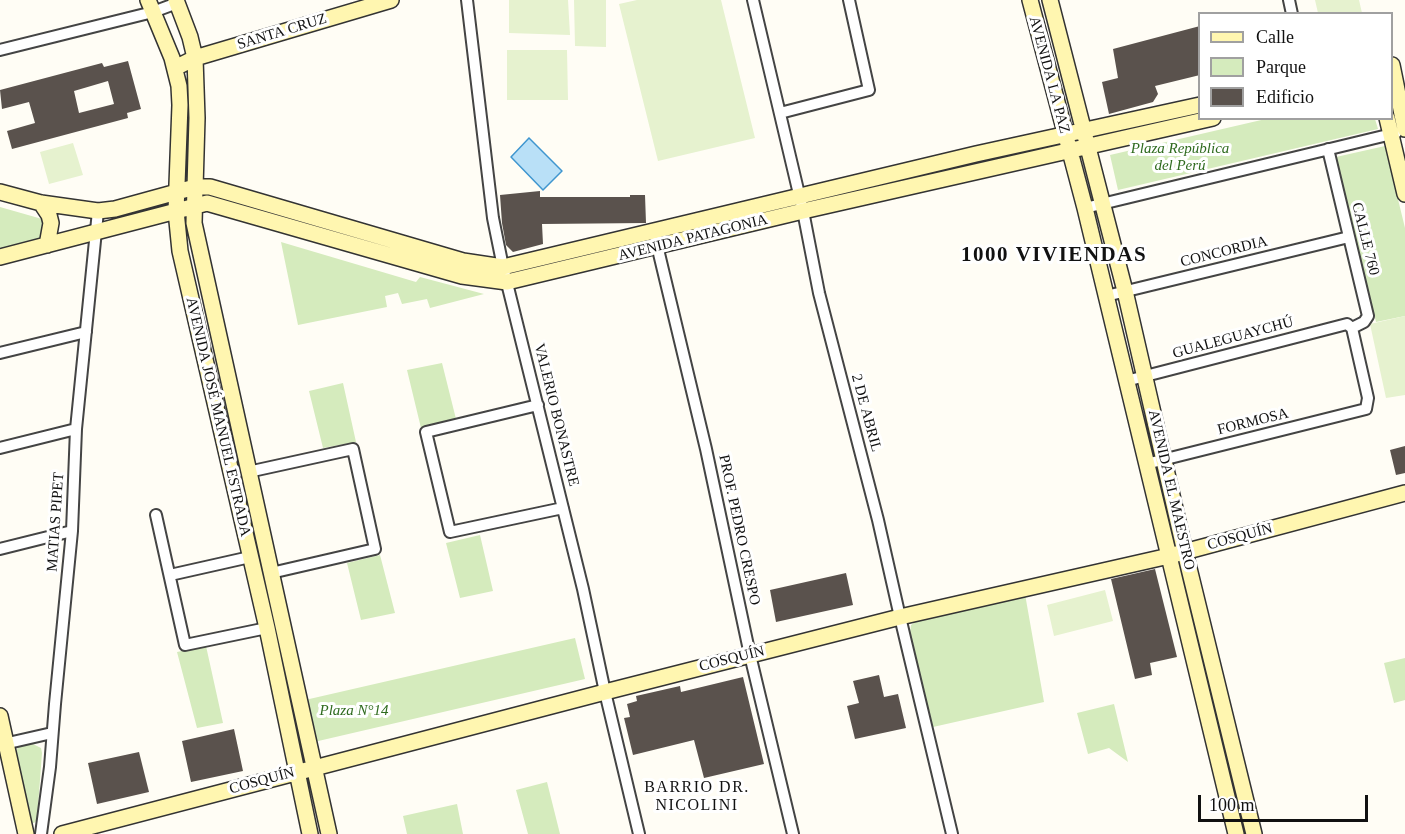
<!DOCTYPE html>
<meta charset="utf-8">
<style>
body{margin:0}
#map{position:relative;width:1405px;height:834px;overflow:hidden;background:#fffdf5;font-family:"Times New Roman",serif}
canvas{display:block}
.legend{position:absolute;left:1198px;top:12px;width:195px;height:108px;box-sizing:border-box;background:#fff;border:2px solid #a0a0a0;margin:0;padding:8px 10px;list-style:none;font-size:18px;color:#111}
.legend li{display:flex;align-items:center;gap:12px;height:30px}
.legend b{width:30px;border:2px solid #a0a0a0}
.scale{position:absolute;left:1198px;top:795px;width:170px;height:27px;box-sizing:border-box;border:3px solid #111;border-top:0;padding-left:8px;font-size:18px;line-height:21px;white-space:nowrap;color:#111;-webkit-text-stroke:4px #fff;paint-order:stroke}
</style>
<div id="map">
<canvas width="1405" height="834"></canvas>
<ul class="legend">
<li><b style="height:8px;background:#fff6b0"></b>Calle</li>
<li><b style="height:16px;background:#d5ebbd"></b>Parque</li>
<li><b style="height:16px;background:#5a524d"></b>Edificio</li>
</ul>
<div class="scale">100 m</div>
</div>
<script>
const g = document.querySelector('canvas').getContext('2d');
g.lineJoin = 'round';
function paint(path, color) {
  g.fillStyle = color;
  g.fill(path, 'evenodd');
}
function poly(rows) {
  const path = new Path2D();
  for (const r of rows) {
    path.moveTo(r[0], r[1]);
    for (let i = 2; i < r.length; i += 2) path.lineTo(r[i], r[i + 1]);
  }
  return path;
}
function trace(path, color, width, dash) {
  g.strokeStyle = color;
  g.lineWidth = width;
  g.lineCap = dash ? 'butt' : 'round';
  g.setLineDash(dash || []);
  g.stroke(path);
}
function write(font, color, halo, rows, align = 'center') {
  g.font = font + ' "Times New Roman",serif';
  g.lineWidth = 6;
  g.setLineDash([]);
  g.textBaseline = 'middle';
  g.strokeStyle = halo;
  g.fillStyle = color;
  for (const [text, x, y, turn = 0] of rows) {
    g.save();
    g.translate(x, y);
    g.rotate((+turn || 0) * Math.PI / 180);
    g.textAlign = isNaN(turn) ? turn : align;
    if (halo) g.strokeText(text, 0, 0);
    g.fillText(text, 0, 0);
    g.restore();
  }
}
paint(poly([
 [1270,118,1375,119,1378,129,1118,190,1110,155],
 [1385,146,1405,228,1405,316,1376,322,1336,157],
 [0,207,42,219,47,242,0,252],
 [281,242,416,282,420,277,484,294,430,308,427,299,402,304,398,293,385,296,387,307,298,325],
 [442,363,456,419,421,428,407,370],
 [343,383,356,442,323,448,309,391],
 [480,535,493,591,460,598,446,543],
 [380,555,395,613,361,620,347,563],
 [1025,594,1044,702,933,727,910,634,911,625,918,620],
 [575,638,585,679,314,742,305,700],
 [206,646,223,723,197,728,177,652],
 [1405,658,1405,700,1394,703,1384,663],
 [1114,704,1128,762,1109,748,1088,754,1077,713],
 [31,743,41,748,42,753,37,820,34,823,30,822,14,754,19,746],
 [547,782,560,834,528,834,516,790],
 [457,804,463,834,407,834,403,816]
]), '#d5ebbd');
paint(poly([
 [509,0,568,0,570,35,509,33],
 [574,0,606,0,606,47,575,46],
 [637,0,721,0,755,138,658,161,619,4],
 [1315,0,1359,0,1362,13,1318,13],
 [507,50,567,50,568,100,507,100],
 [73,143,83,175,49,184,40,152],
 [1405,316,1405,395,1386,398,1370,324],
 [1105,590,1113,621,1054,636,1047,605]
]), '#e6f2cf');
const water = poly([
 [529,138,562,171,543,190,511,157,529,138]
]);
paint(water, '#b9e0f7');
trace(water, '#3f96cf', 1.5);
paint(poly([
 [1200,26,1200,75,1155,86,1158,94,1153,102,1109,114,1102,82,1118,78,1113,49],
 [128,61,141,109,127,113,128,118,12,149,7,131,35,123,29,102,2,109,0,90,102,63,104,67],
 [108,81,114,104,79,113,74,91],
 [540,191,540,197,630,197,630,195,645,195,646,223,542,224,543,244,513,252,506,245,502,223,500,195],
 [1405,446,1405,473,1396,475,1390,450],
 [1155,569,1177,657,1150,663,1152,675,1135,679,1111,579],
 [846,573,853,605,776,622,770,590],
 [879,675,884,697,898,694,906,728,855,739,847,706,859,703,853,681],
 [743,677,764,764,704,778,694,740,633,755,624,718,630,717,627,704,637,701,636,696,680,686,681,692],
 [234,729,243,771,191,782,182,741],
 [139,752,149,792,97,804,88,763]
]), '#5a524d');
const street = poly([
 [467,0,493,218,503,267,583,589,605,692,639,834],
 [753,0,803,211,819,293,878,520,900,617,952,834],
 [1289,0,1292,14],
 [0,50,153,12,177,3],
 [780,113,869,90,849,0],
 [1328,149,1368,316,1364,322,1352,328],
 [1085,208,1396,133],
 [656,241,706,449,750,655,793,834],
 [1106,296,1349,237],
 [0,353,86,332],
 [1126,381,1347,324,1352,328,1368,398,1366,409,1146,464],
 [538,405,426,432,450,532,563,508],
 [0,448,76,429],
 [248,472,353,449,375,549,271,573],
 [156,515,185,645,267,628],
 [0,549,72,531],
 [170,575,250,557],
 [0,745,52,733],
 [41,834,50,767,55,704,72,531,76,429,98,211]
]);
const secondary = poly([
 [148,0,172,58,179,86,180,105,176,211,180,251,267,628,310,834],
 [176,0,190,37,195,58,197,118,194,223,329,834],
 [1030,0,1085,208,1236,834],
 [1050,0,1125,291,1185,552,1254,834],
 [1392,65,1405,129],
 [175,68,195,58,391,0],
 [1387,118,1405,194],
 [0,192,41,203,98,211,115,209,195,187,210,187,463,261,503,267,976,154,1200,105],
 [41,203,49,215,51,223,47,245],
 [0,257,207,203,462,276,507,282,803,211,1213,118],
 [0,716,26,834],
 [62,834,605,692,900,617,1169,556,1405,493]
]);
trace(street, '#444', 14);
trace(secondary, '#333', 18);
trace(street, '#fff', 10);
trace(secondary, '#fff6b0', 15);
write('15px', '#111', '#fff', [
 ["SANTA CRUZ",282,32,-17],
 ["AVENIDA LA PAZ",1049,75,75],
 ["AVENIDA PATAGONIA",693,238,-14],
 ["CALLE 760",1365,239,76],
 ["CONCORDIA",1224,252,-14],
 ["GUALEGUAYCHÚ",1233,338,-15],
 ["2 DE ABRIL",866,413,75],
 ["VALERIO BONASTRE",556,415,76],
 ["AVENIDA JOSÉ MANUEL ESTRADA",218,417,77],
 ["FORMOSA",1253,422,-14],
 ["AVENIDA EL MAESTRO",1171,490,77],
 ["MATIAS PIPET",56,522,-86],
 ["PROF. PEDRO CRESPO",739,530,78],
 ["COSQUÍN",1240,537,-15],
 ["COSQUÍN",732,659,-14],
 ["COSQUÍN",262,781,-15]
]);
write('italic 15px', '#2f6b1f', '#fff', [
 ["Plaza República",1180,149],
 ["del Perú",1180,166],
 ["Plaza N°14",354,711]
]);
g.letterSpacing = '1.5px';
write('16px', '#111', '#fff', [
 ["BARRIO DR.",697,788],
 ["NICOLINI",697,806]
]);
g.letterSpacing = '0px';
g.letterSpacing = '1.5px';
write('bold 21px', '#111', '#fff', [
 ["1000 VIVIENDAS",1054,256]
]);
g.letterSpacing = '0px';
</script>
